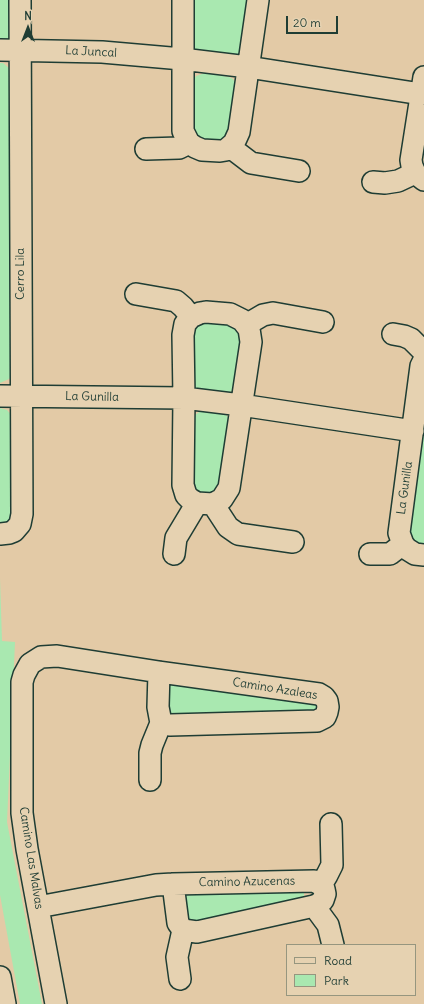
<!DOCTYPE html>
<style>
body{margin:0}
#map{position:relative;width:424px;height:1004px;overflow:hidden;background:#e3caa6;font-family:Delius,sans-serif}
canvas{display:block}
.legend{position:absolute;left:286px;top:944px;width:130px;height:52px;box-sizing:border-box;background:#e6d2b1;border:1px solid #96967f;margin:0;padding:5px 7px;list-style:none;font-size:12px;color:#1f3d34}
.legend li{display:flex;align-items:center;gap:8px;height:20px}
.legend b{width:20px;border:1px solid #96967f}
.north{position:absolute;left:8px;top:8px;width:40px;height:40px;-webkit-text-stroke:3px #e6d2b1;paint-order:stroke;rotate:0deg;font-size:11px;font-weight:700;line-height:16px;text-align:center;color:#1f3d34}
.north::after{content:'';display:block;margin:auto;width:14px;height:18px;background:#1f3d34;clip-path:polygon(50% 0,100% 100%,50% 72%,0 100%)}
.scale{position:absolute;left:286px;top:16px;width:52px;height:18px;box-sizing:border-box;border:2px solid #1f3d34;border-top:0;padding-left:5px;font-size:12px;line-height:14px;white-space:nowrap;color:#1f3d34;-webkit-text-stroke:3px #e6d2b1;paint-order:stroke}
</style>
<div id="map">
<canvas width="424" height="1004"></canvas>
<ul class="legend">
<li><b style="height:5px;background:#e6d2b1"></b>Road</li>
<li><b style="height:11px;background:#a9e8b0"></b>Park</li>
</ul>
<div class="north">N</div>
<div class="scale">20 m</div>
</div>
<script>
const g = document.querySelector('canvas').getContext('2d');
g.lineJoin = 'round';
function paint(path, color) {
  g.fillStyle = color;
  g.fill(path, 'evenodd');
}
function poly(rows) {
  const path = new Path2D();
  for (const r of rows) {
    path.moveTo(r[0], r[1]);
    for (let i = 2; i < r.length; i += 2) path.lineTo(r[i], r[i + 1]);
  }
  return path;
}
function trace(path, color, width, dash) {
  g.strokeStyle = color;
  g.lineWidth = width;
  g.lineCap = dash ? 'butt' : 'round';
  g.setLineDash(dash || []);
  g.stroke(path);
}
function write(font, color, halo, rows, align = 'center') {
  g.font = font + ' Delius,sans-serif';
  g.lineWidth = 3;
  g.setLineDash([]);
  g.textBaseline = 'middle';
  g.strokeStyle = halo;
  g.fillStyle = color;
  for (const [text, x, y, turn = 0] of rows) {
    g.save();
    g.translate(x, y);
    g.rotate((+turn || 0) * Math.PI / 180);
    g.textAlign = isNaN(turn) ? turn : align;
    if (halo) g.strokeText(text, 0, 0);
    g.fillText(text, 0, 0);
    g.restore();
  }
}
paint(poly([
 [0,0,12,0,10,35,8,38,0,41],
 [190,0,251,0,242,51,238,55,235,57,194,50,191,45],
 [0,63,3,63,10,69,12,373,9,379,0,383],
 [205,73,229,77,233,79,237,86,230,137,208,147,190,129,192,83,196,76],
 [199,322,229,322,243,336,236,387,228,394,198,391,195,389,193,385,190,341,195,326],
 [424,401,424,547,412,542,407,529],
 [0,408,7,410,14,418,15,508,11,523,0,526],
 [202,410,224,413,228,417,229,422,221,491,200,497,192,487,193,419,195,415],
 [0,578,2,641,15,642,7,822,42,1004,20,1004,0,895],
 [170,681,311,701,319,709,310,715,170,717,166,707],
 [304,890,304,904,195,923,187,921,184,892]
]), '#a9e8b0');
const minor = poly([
 [183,0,183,131,189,143,195,147,202,150,220,151,226,150,234,143,239,132,258,0],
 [0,50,102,52,182,59,248,67,421,94],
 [424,77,411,160,412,166,415,173,424,180],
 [230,147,251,163,299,171],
 [146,149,179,148,189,143],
 [373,182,385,183,398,181,415,173],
 [136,294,176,301,183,307,191,317],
 [206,312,230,314,242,320,249,329,251,342,229,488,222,499,213,504,197,503,190,499,186,495,183,485,184,398,183,335,185,324,191,317,200,313,206,312],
 [246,325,263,315,273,313,323,322],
 [393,334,404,336,411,339,424,352],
 [424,360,421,366,399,533,403,544,407,549,415,554,424,555],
 [0,396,184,398,241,405,413,431],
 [213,504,228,527,238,534,293,542],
 [0,534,9,533,14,531,20,524,22,514,20,0],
 [174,554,176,538,197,503],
 [370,554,390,554,403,544],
 [150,780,150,753,152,745,161,723],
 [321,885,327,875,332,865,331,824],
 [314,906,328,925,333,945],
 [38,907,156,885,173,884,314,881,321,885,324,889,325,894,323,900,319,904,314,906,197,932,183,930,178,923,173,884],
 [0,977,5,1004],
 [180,979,177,957,183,930],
 [56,1004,27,849,22,813,22,682,24,675,30,664,41,657,57,656,159,672,319,694,324,697,327,701,328,707,327,712,325,717,317,721,170,725,161,723,158,707,159,672]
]);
trace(minor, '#1f3d34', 24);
trace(minor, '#e6d2b1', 21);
write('12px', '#1f3d34', '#e6d2b1', [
 ["La Juncal",91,52,3],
 ["Cerro Lila",21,274,-90],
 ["La Gunilla",92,397,1],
 ["La Gunilla",405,488,-82],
 ["Camino Azaleas",275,689,9],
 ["Camino Las Malvas",31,858,81],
 ["Camino Azucenas",247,882,-1]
]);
</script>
